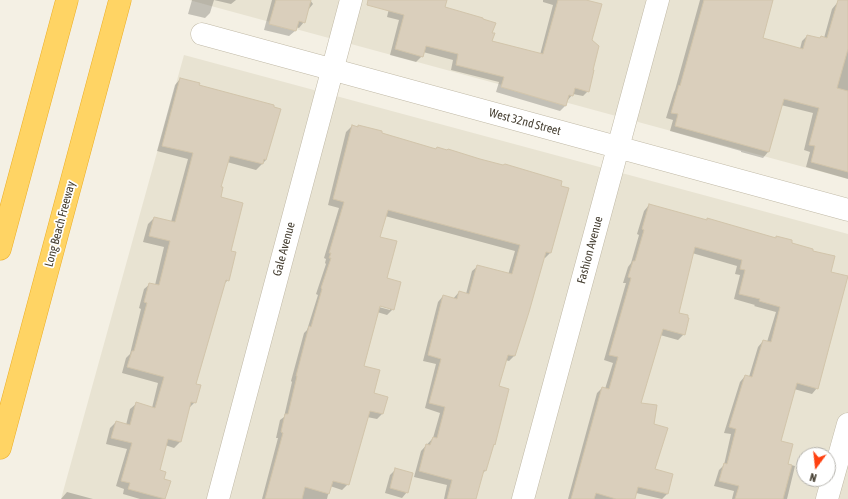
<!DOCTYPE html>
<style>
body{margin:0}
#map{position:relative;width:848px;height:499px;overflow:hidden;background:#f4f0e4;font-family:"Asap Condensed",sans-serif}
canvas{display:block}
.north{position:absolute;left:796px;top:447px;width:40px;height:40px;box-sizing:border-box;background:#fff;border:1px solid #b5b3ad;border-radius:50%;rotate:195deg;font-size:11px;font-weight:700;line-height:16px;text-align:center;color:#474033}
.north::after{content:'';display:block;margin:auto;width:14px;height:18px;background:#ff4110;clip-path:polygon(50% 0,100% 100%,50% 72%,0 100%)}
</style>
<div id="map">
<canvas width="848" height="499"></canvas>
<div class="north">N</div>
</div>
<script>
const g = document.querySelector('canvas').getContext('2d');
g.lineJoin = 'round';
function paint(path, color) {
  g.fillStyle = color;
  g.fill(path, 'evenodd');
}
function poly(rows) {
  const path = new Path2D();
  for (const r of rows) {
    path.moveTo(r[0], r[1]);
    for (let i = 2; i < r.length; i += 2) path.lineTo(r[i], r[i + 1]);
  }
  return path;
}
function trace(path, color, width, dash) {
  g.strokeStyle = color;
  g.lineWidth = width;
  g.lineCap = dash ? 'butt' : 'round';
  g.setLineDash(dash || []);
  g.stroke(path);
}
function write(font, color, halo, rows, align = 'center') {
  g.font = font + ' "Asap Condensed",sans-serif';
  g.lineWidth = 3.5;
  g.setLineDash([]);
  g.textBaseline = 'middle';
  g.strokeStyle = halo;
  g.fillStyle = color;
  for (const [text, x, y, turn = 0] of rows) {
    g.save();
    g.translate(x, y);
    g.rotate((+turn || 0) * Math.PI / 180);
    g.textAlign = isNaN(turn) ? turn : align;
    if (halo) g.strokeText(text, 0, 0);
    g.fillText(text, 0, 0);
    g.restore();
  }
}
paint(poly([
 [189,0,848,0,848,179],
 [184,55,848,234,848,499,61,499],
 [804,455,828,455,828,479,804,479]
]), '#e8e3d2');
paint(poly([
 [192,0,214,0,210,13,205,18,188,14],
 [214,0,236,0,231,4],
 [272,0,310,0,313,4,308,10,304,22,299,28,296,27,295,31,289,36,264,30],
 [391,0,416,0,491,33,491,41,540,55,553,5,543,2,543,0,583,0,591,41,588,91,583,96,573,94,567,101,566,105,560,111,496,92,499,82,451,70,453,60,423,52,422,56,416,62,390,55,399,20,387,17],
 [700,0,771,0,761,39,800,49,802,41,807,36,820,39,824,38,832,9,837,3,848,0,848,179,806,167,810,152,804,150,813,113,781,105,768,152,763,158,741,152,741,151,670,131,673,120,666,118,674,92,675,90],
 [180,79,198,85,266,160,256,170,227,162,220,187,220,198,229,251,228,280,223,285,195,385,195,402,189,408,180,442,174,448,165,445,159,470,163,480,165,499,140,499,123,494,124,489,116,486,127,449,106,444,110,428,116,422,126,425,130,409,136,404,152,408,158,383,122,373,126,358,130,354,141,309,139,308,144,289,150,284,155,285,164,247,143,242,148,224,154,218,171,222,188,159,157,151,175,85],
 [352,126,357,128,358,126,380,134,550,253,545,258,543,258,514,356,509,361,505,360,498,387,486,470,482,474,475,499,444,499,447,485,414,477,421,451,433,438,440,413,425,408,436,364,423,361,438,302,443,296,453,299,459,292,466,294,472,271,478,266,508,275,515,251,385,216,379,237,386,279,393,309,387,315,377,312,362,366,373,394,387,398,382,414,377,419,367,417,348,484,342,490,330,486,327,499,262,499,278,438,276,438,280,420,284,417,292,382,291,381,304,333,307,330,318,295,316,294,326,264,325,263,326,259,324,258,339,208,328,205,346,132],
 [375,304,390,308,390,310,375,306],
 [649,205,706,221,708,219,775,239,777,237,811,251,830,273,817,388,812,394,794,389,780,442,787,464,795,466,787,499,732,499,734,491,714,486,719,470,724,465,731,434,724,433,740,382,745,376,749,377,758,347,763,341,767,342,776,312,754,306,755,305,734,299,740,275,735,274,737,266,692,253,678,313,684,334,678,340,660,335,640,404,653,424,653,470,672,474,667,494,662,499,636,493,634,499,568,499,597,393,602,388,605,389,613,363,604,360,626,283,623,283,628,267,631,263,639,235,637,234,644,211],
 [396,469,407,492,402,498,385,493,390,475],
 [67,492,93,499,61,499]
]), '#0003');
const building = poly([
 [276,0,311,0,305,23,299,21,296,31,269,24,276,0],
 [368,0,447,0,445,7,483,18,483,19,496,23,492,33,495,33,492,41,543,54,558,0,586,0,602,4,592,40,599,46,593,70,594,70,589,92,575,88,573,96,569,95,566,106,501,87,504,77,456,65,458,54,426,46,423,57,395,49,404,15,367,5,368,0],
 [704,0,773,0,763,38,803,49,807,35,820,38,821,36,827,38,838,0,848,0,848,49,837,88,848,91,848,172,811,162,815,146,809,145,819,108,784,99,769,152,675,126,678,114,671,113,679,85,680,86,704,0],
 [180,78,200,83,199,85,274,105,274,107,281,109,266,160,264,159,263,164,230,156,221,187,223,187,221,197,243,203,231,251,236,252,229,281,226,280,196,384,201,385,196,403,191,402,181,442,168,439,160,470,166,472,164,479,171,481,165,499,128,489,130,483,121,481,132,443,111,438,116,421,130,425,136,402,155,408,164,377,127,367,132,351,134,351,147,303,144,302,149,283,159,285,170,241,149,236,154,217,175,222,193,153,162,146,180,78],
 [352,125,358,127,358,125,382,131,382,133,436,149,437,147,447,150,448,149,480,159,503,165,505,164,562,181,561,186,569,188,551,253,546,252,529,312,515,356,508,355,499,386,509,389,495,445,494,444,486,471,484,470,476,499,447,499,452,480,419,471,426,444,430,445,433,437,437,438,445,407,429,403,441,359,428,355,443,295,457,299,459,291,469,294,477,265,512,274,520,245,388,210,380,237,397,241,387,278,401,282,394,310,380,306,364,366,380,370,374,393,388,397,383,414,370,411,349,485,333,481,329,494,305,487,302,499,265,499,283,433,281,432,285,414,288,414,297,376,296,376,309,326,311,327,322,289,321,288,331,258,329,258,331,253,329,253,344,202,333,199,352,125],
 [649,204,707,220,707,218,776,238,776,236,792,240,792,243,813,249,813,251,835,256,831,272,848,276,818,389,797,383,781,441,793,444,788,464,792,465,783,499,735,499,739,486,719,481,724,463,727,464,736,429,729,427,745,375,752,377,763,340,771,342,780,307,759,301,760,299,739,294,745,270,740,269,742,260,695,247,679,313,688,315,688,318,689,318,685,335,663,329,641,403,657,405,654,424,668,428,655,469,673,474,668,494,638,487,635,499,616,499,596,493,594,499,571,499,602,387,609,389,618,357,609,355,631,278,628,277,633,261,635,261,644,230,642,229,649,204],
 [395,468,413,473,408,493,390,488,395,468]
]);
paint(building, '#dacfbc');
trace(building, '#d2c5ab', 1);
const street = poly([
 [202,34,848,210],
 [218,499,351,0],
 [523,499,658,0],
 [827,499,848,424]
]);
const highway = poly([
 [0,249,67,0],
 [0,448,120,0]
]);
trace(street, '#c0b9a6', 23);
trace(highway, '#ecae26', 23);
trace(street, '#fff', 22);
trace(highway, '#ffd464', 22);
write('12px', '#474033', '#fff', [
 ["West 32nd Street",525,122,15],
 ["Long Beach Freeway",60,224,-75],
 ["Gale Avenue",284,249,-75],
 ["Fashion Avenue",590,250,-75]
]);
</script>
